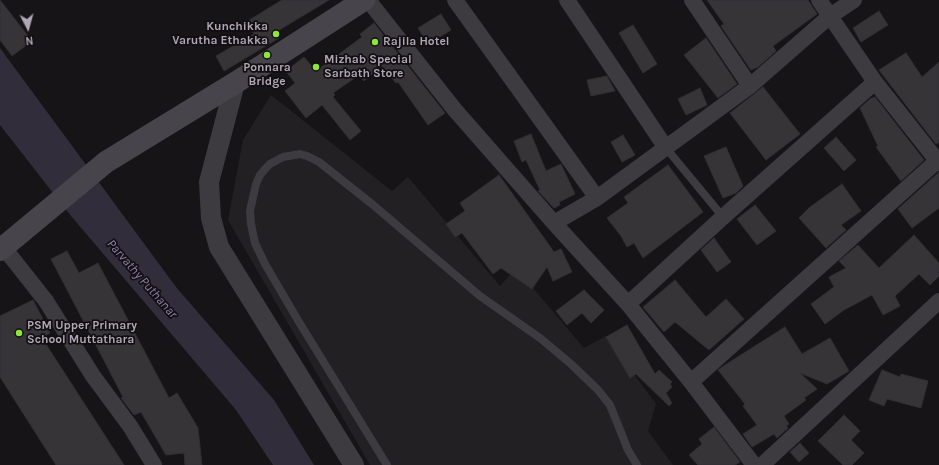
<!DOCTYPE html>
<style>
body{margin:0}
#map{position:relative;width:939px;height:465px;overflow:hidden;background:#161416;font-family:Karla,sans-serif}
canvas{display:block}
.north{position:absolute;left:8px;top:8px;width:40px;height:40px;-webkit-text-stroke:3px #110f11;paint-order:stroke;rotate:174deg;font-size:11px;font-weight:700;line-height:16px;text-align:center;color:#afa7b5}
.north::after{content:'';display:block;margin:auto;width:14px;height:18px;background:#afa7b5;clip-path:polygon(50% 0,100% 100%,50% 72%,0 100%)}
</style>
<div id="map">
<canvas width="939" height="465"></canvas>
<div class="north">N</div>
</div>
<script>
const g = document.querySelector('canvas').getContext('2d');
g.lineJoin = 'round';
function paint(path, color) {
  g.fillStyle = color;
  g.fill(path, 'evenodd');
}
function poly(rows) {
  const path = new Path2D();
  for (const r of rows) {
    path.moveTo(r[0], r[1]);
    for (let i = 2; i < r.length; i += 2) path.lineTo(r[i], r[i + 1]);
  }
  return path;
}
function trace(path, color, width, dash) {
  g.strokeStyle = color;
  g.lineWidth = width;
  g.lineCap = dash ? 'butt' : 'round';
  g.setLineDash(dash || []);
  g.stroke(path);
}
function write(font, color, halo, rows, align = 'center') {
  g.font = font + ' Karla,sans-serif';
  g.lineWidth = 3.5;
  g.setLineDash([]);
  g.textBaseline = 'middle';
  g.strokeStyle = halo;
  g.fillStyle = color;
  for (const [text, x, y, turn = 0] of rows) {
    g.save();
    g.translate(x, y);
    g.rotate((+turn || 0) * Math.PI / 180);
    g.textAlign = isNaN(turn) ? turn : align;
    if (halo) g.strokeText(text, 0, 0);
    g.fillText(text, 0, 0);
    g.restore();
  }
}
paint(poly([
 [271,95,392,191,408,177,500,286,516,268,584,348,606,336,656,404,648,431,673,465,370,465,228,220,243,140]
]), '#232023');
paint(poly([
 [0,48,176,287,274,400,314,465,273,465,236,410,71,216,0,125]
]), '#322d3b');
const building = poly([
 [0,0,32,41,12,56,0,40,0,0],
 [282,0,329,0,276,32,279,38,224,71,216,56,254,34,246,22,282,0],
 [707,0,808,0,817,14,773,46,776,51,758,67,751,70,721,26,724,24,707,0],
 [879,11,888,25,861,42,853,28,879,11],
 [441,14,451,30,428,44,418,28,441,14],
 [374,23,445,113,428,125,398,82,396,83,382,66,364,81,359,75,333,93,335,95,333,97,361,131,350,140,322,105,306,118,285,91,295,83,286,71,304,57,316,71,362,37,360,34,374,23],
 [633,25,657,64,643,73,619,33,633,25],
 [706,38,737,84,718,98,684,55,706,38],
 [906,53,922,77,939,62,939,142,936,144,879,70,906,53],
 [607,76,615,91,591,96,587,80,607,76],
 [763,87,800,134,766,160,730,113,763,87],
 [700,88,707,105,686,115,678,99,700,88],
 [875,97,924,160,901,181,876,147,878,146,860,108,870,99,875,97],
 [531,134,546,171,561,164,575,194,559,202,560,205,554,208,538,191,540,190,526,160,522,162,514,141,531,134],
 [623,135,635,155,622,162,611,142,623,135],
 [836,137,856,160,844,171,824,148,836,137],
 [726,147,743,186,736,193,723,198,704,156,726,147],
 [668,165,703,212,643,258,634,243,627,247,621,236,607,218,628,203,624,197,668,165],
 [939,172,939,208,912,228,898,209,939,172],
 [499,175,554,252,561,249,572,272,553,281,547,267,532,289,501,268,493,274,462,233,455,237,446,224,465,211,460,203,499,175],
 [842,184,861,211,841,225,846,230,826,248,799,218,810,207,842,184],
 [755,205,776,231,757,245,737,219,755,205],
 [914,235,939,263,939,276,930,285,919,274,895,296,900,306,883,315,872,295,844,310,825,324,811,304,834,287,829,277,846,268,839,261,858,245,879,268,914,235],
 [714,238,731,262,717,272,701,250,714,238],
 [67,251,79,273,98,263,169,398,177,393,198,428,202,465,185,465,184,453,166,455,141,412,134,415,121,398,123,397,51,259,67,251],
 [675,280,706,317,726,299,744,319,709,350,675,322,664,332,643,307,675,280],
 [584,290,604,310,591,323,582,313,567,325,556,311,584,290],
 [33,300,50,333,42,338,124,465,56,465,0,377,0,316,33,300],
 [627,325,655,374,659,370,672,382,670,384,672,387,666,393,672,403,669,406,636,374,630,378,606,337,627,325],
 [785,327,802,354,830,338,849,371,827,384,800,373,817,389,804,398,806,400,784,416,789,424,786,426,788,428,777,438,774,434,752,447,743,434,757,425,743,406,745,404,718,370,725,365,785,327],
 [882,370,900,377,901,374,928,381,921,408,887,399,884,406,869,400,882,370],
 [844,415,860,431,851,440,864,453,852,465,843,465,818,441,844,415],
 [714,427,740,462,735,465,698,465,689,455,702,444,699,439,714,427],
 [800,443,809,453,799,462,790,452,800,443]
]);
paint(building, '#373438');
trace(building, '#312e32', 1);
trace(poly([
 [666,148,723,217],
 [387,465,299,322,265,264,255,243,251,224,250,211,256,184,260,175,266,168,270,164,283,157,300,154,307,156,319,162,372,204,480,296,540,338,571,364,598,390,610,405,628,450,637,465]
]), '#3e3b40', 8);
trace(poly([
 [368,0,455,110,554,223,628,304,691,382,754,465],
 [455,0,597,198],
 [567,0,666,148],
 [692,0,750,86],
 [819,0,875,82,939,163],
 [554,223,597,198,750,86,830,16,854,0],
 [4,248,46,301,93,376,130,426,154,465],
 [628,304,723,217,875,82],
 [691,382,937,161],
 [762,465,939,301]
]), '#3e3b40', 16);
trace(poly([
 [235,83,209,182,211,218,219,247,354,465]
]), '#3e3b40', 20);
trace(poly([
 [0,250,106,162,235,83,364,0]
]), '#48444b', 22);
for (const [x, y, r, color] of [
 [276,34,4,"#8ce73c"],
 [375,42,4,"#8ce73c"],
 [267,55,4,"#8ce73c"],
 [316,67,4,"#8ce73c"],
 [19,333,4,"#8ce73c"]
]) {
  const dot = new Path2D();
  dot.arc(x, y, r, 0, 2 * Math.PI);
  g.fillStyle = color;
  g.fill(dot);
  trace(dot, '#110f11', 1.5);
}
write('bold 12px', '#afa7b5', '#110f11', [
 ["Kunchikka",268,27,"right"],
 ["Varutha Ethakka",268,41,"right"],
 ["Rajila Hotel",383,42],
 ["Mizhab Special",324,60],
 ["Sarbath Store",324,74],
 ["Ponnara",267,68,"center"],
 ["Bridge",267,82,"center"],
 ["PSM Upper Primary",27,326],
 ["School Muttathara",27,340]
], 'left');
write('italic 13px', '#8f80af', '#110f11', [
 ["Parvathy Puthanar",142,279,49]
]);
</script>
